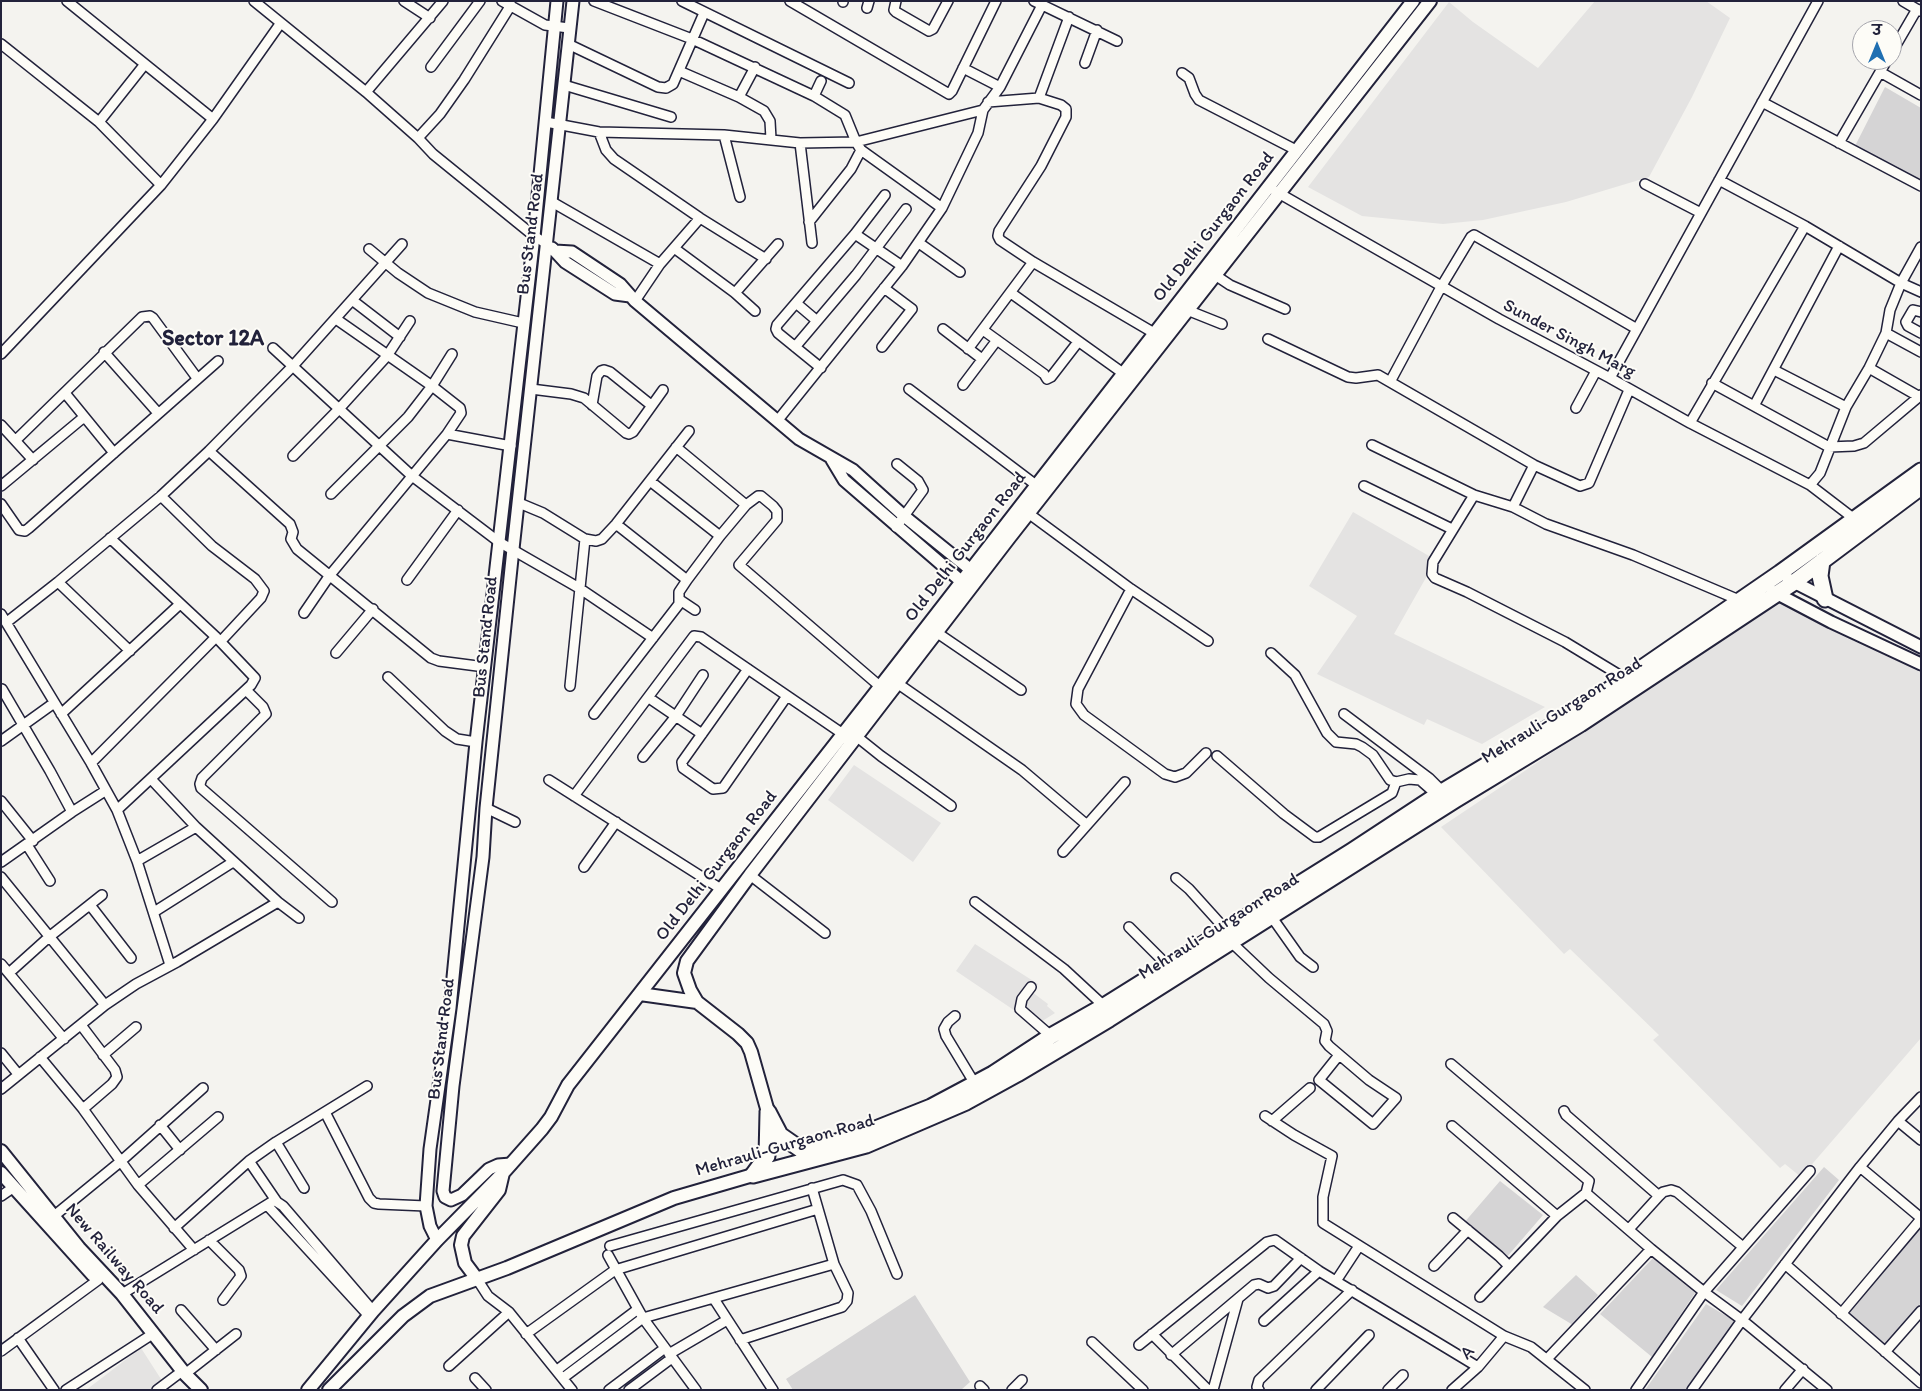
<!DOCTYPE html>
<meta charset="utf-8">
<style>
body{margin:0}
#map{position:relative;width:1922px;height:1391px;overflow:hidden;background:#f4f3ef;font-family:Itim,"Playpen Sans Deva",sans-serif}
canvas{display:block}
.frame{position:absolute;inset:0;border:2px solid #22223b;pointer-events:none}
.north{position:absolute;left:1852px;top:20px;width:50px;height:50px;box-sizing:border-box;background:#fdfcf7;border:1px solid #a5a5ac;border-radius:50%;rotate:0deg;font-size:14px;font-weight:700;line-height:20px;text-align:center;color:#22223b}
.north::after{content:'';display:block;margin:auto;width:18px;height:22px;background:#1f6fb2;clip-path:polygon(50% 0,100% 100%,50% 72%,0 100%)}
</style>
<div id="map">
<canvas width="1922" height="1391"></canvas>
<div class="frame"></div>
<div class="north">उ</div>
</div>
<script>
const g = document.querySelector('canvas').getContext('2d');
g.lineJoin = 'round';
function paint(path, color) {
  g.fillStyle = color;
  g.fill(path, 'evenodd');
}
function poly(rows) {
  const path = new Path2D();
  for (const r of rows) {
    path.moveTo(r[0], r[1]);
    for (let i = 2; i < r.length; i += 2) path.lineTo(r[i], r[i + 1]);
  }
  return path;
}
function trace(path, color, width, dash) {
  g.strokeStyle = color;
  g.lineWidth = width;
  g.lineCap = dash ? 'butt' : 'round';
  g.setLineDash(dash || []);
  g.stroke(path);
}
function write(font, color, halo, rows, align = 'center') {
  g.font = font + ' Itim,sans-serif';
  g.lineWidth = 4;
  g.setLineDash([]);
  g.textBaseline = 'middle';
  g.strokeStyle = halo;
  g.fillStyle = color;
  for (const [text, x, y, turn = 0] of rows) {
    g.save();
    g.translate(x, y);
    g.rotate((+turn || 0) * Math.PI / 180);
    g.textAlign = isNaN(turn) ? turn : align;
    if (halo) g.strokeText(text, 0, 0);
    g.fillText(text, 0, 0);
    g.restore();
  }
}
paint(poly([
 [1595,1,1706,1,1730,18,1692,97,1649,177,1566,202,1483,220,1443,224,1362,216,1308,187,1449,2,1473,22,1538,68],
 [1353,512,1436,560,1394,634,1545,707,1482,744,1427,719,1424,725,1317,674,1357,616,1309,586],
 [1777,602,1921,670,1921,1038,1801,1177,1785,1164,1780,1168,1653,1040,1659,1035,1570,949,1564,954,1441,827],
 [854,765,941,823,913,862,828,800],
 [975,944,1038,984,1032,992,1048,1004,1047,1006,1055,1013,1036,1025,956,971],
 [141,1348,168,1390,86,1390]
]), '#e4e3e2');
paint(poly([
 [1885,87,1921,108,1921,183,1855,146],
 [1824,1167,1839,1180,1742,1306,1716,1290],
 [1500,1181,1543,1215,1506,1258,1463,1224],
 [1921,1225,1921,1303,1883,1347,1846,1313],
 [1653,1258,1695,1293,1652,1357,1600,1314],
 [1576,1275,1598,1295,1573,1325,1543,1307],
 [915,1295,970,1382,961,1390,793,1390,786,1379],
 [1706,1304,1735,1321,1685,1390,1645,1390]
]), '#d5d4d5');
const minor = poly([
 [67,1,213,119],
 [254,1,366,92,418,138,433,154,534,236,547,244],
 [404,1,430,18],
 [502,1,545,25,569,28],
 [594,1,692,39,814,96,845,115,856,142,861,150,942,208],
 [682,1,849,83],
 [790,1,949,94,952,91,996,1],
 [896,1,894,10,896,12,929,31,933,29,948,1],
 [1034,1,1117,41],
 [1903,1,1920,11],
 [843,2,843,1],
 [867,8,869,1],
 [1,44,99,122,161,185],
 [568,44,658,87,666,88,673,84,704,13],
 [1892,52,1917,9],
 [1085,63,1097,30],
 [431,67,480,1],
 [963,68,1000,87],
 [679,71,739,97,764,111,770,121,771,139],
 [1880,72,1921,95],
 [1182,73,1189,78,1195,94,1199,100,1296,150],
 [564,85,671,117],
 [366,92,443,1],
 [814,96,821,81],
 [739,97,755,67],
 [1039,98,1069,17],
 [988,102,1039,98,1061,105,1066,109,1066,117,1041,166,999,231,998,236,1000,240,1033,262,1154,333],
 [1762,102,1921,186],
 [99,122,145,64],
 [546,122,599,132,724,135,800,143,856,142,983,110],
 [599,132,606,150,614,159,700,218,766,259],
 [724,135,740,197],
 [418,138,440,114,464,80,511,5],
 [800,143,812,243],
 [1839,143,1887,60],
 [1719,180,1805,226,1901,283,1921,292],
 [1645,184,1701,213],
 [1275,191,1499,319,1610,378,1690,423,1810,485,1857,521],
 [552,202,660,264],
 [809,222,851,169,861,150],
 [855,234,902,266],
 [919,243,960,272],
 [674,248,735,293,755,311],
 [369,249,398,273,428,293,475,312,523,323],
 [1215,275,1230,285,1285,309],
 [735,293,778,244],
 [1011,293,1127,376],
 [352,300,400,337],
 [635,301,660,264,700,218],
 [796,303,816,320],
 [1187,310,1222,324],
 [1921,312,1913,310,1906,322,1908,326,1921,333],
 [943,329,982,359],
 [983,330,1044,374,1047,379,1051,377,1078,342],
 [1886,333,1921,352],
 [1268,339,1348,377,1356,378,1378,375,1534,465,1580,486,1589,483,1629,390],
 [795,347,856,275,906,209],
 [882,347,912,309,884,288],
 [273,348,412,476,499,542,579,588,653,638],
 [968,349,1033,262],
 [104,352,158,413],
 [1,354,161,185,213,119,280,24],
 [821,368,778,333,776,329,777,325,855,234,885,195],
 [1869,368,1918,396],
 [1774,370,1846,407],
 [1610,378,1818,1],
 [1390,382,1441,287,1471,237,1474,235,1637,329],
 [1712,383,1829,447,1854,446,1864,443,1921,395],
 [963,385,997,340],
 [531,389,571,394,584,398,626,433,629,434,633,432,663,390],
 [909,389,1036,485],
 [65,393,114,453],
 [592,405,597,376,601,371,604,370,610,372,651,405],
 [1754,406,1839,246],
 [1576,408,1596,371],
 [778,420,902,266,942,208,978,133,983,110,1000,87,1042,5],
 [1690,423,1805,226],
 [1,425,33,460],
 [447,434,511,446],
 [16,440,142,317,150,316,153,318,197,378],
 [1372,445,1474,495,1513,507,1546,524,1633,555,1739,600],
 [676,447,746,505],
 [209,451,290,524,293,532,291,539,297,549,431,658,439,661,485,667],
 [293,456,338,410,387,356,410,321],
 [650,481,720,536],
 [1810,485,1820,473,1846,407,1869,368,1886,333,1890,310,1901,283,1921,247],
 [1,486,84,417],
 [1364,486,1452,529],
 [331,494,408,417,432,386,452,354],
 [1474,495,1433,562,1432,574,1435,578,1467,592,1565,642,1626,679],
 [161,496,212,546,255,579,264,591,261,598,221,641],
 [519,503,543,513,585,539,596,541,602,539,616,524,689,431],
 [1,504,19,530,25,531,29,528,218,361],
 [1513,507,1534,465],
 [1028,513,1131,589,1208,641],
 [616,524,687,580],
 [896,527,923,490,918,481,897,464],
 [110,538,216,637,255,678,251,685,117,810],
 [407,580,458,510],
 [58,582,130,651],
 [1131,589,1078,689,1076,704,1084,715,1165,774,1175,777,1186,773,1206,753],
 [680,600,695,610],
 [304,613,330,575,447,434,461,413,460,408,432,386,336,319],
 [1,614,91,763,117,810,137,861,170,965],
 [7,622,58,582,161,496,209,451,292,367,402,244],
 [936,632,1021,690],
 [336,653,373,609],
 [1271,653,1295,675,1327,733,1336,742,1356,744,1362,747,1373,755,1390,780,1396,782,1409,779,1420,780,1437,795],
 [748,669,682,762,683,768,713,789,723,788,787,696],
 [388,677,445,731,457,739,476,742],
 [897,683,1022,770,1087,825],
 [570,686,585,539],
 [2,689,50,771,72,812],
 [246,690,263,707,266,714,202,778,200,784,201,788,332,902],
 [649,698,702,734],
 [61,714,180,604],
 [594,714,679,604,679,592,687,580,720,536,746,505,758,496,761,496,773,506,777,511,777,520,739,565,883,689],
 [1344,714,1429,778,1440,789],
 [856,736,881,756,951,806],
 [1,741,54,703],
 [1217,756,1284,814,1315,837,1319,837,1392,793,1396,782],
 [643,757,676,716,703,675],
 [91,763,216,637],
 [151,779,196,827,278,902,299,918],
 [549,780,721,889],
 [574,796,694,636,701,637,843,734],
 [1,801,33,841],
 [486,808,515,822],
 [27,845,50,881],
 [1063,852,1125,782],
 [137,861,196,827],
 [1,862,72,812,105,791],
 [584,867,616,822],
 [750,875,825,933],
 [1,877,105,1005],
 [1176,878,1189,889,1226,930],
 [975,902,1064,969,1104,1006],
 [90,905,131,958],
 [154,912,233,862],
 [1271,916,1300,957,1313,967],
 [1129,927,1168,966],
 [1230,941,1269,978,1324,1024,1327,1031,1325,1041,1329,1046,1369,1080,1396,1098,1373,1124,1319,1080,1339,1055],
 [1,964,64,1039],
 [9,973,49,937,102,895],
 [1031,987,1022,999,1020,1009,1051,1036],
 [955,1016,948,1022,944,1029,946,1036,975,1084],
 [81,1025,115,1070,117,1077,112,1084,83,1109],
 [1,1053,18,1074],
 [103,1055,136,1027],
 [40,1057,83,1109,138,1185,194,1250],
 [1451,1064,1589,1181,1586,1193,1557,1216,1480,1297],
 [1,1089,105,1005,136,984,177,962,278,902],
 [1564,1111,1566,1115,1659,1196],
 [325,1112,369,1198,374,1203,379,1204,426,1206],
 [1265,1116,1294,1135,1332,1156,1323,1197,1323,1223,1504,1336,1531,1347,1585,1390],
 [1272,1121,1310,1088],
 [1898,1121,1921,1140],
 [160,1125,180,1150],
 [1452,1126,1557,1216],
 [276,1142,304,1188],
 [249,1161,277,1202],
 [1860,1167,1921,1218],
 [138,1185,218,1117],
 [1586,1193,1651,1249,1704,1292,1742,1320,1827,1390],
 [1,1196,14,1187],
 [267,1205,369,1316],
 [54,1216,120,1162,203,1088],
 [1453,1218,1499,1256,1509,1266],
 [174,1228,249,1161,276,1142,367,1086],
 [1629,1229,1659,1196,1663,1192,1671,1190,1677,1192,1743,1247],
 [209,1240,239,1270,241,1276,223,1300],
 [610,1246,843,1180,857,1185,871,1211,897,1274],
 [608,1255,643,1318,696,1390],
 [1785,1264,1921,1383],
 [1434,1266,1468,1230],
 [477,1279,488,1296,509,1312,572,1390],
 [1336,1281,1359,1246],
 [122,1294,273,1201,277,1202,283,1206,373,1311],
 [714,1299,773,1390],
 [181,1310,216,1350],
 [1841,1314,1921,1219],
 [1264,1321,1319,1271],
 [526,1334,615,1270,818,1209],
 [1152,1334,1208,1390],
 [18,1338,54,1390],
 [740,1340,842,1307,847,1301,848,1293,834,1264,812,1188],
 [1092,1342,1143,1390],
 [1139,1345,1267,1242,1275,1240,1319,1271,1478,1367],
 [1,1351,98,1280],
 [1885,1352,1921,1311],
 [669,1354,727,1320],
 [1171,1355,1254,1285,1259,1284,1268,1288,1274,1286,1301,1258],
 [1547,1359,1651,1249],
 [449,1366,509,1312],
 [557,1370,638,1309],
 [185,1374,236,1334],
 [475,1378,486,1390],
 [563,1378,643,1318,834,1264],
 [980,1386,984,1390],
 [66,1390,148,1337],
 [157,1390,177,1375],
 [609,1390,665,1348],
 [629,1390,672,1358],
 [1012,1390,1022,1380],
 [1213,1390,1238,1299],
 [1259,1390,1257,1387,1259,1380,1352,1290],
 [1316,1390,1369,1335],
 [1388,1390,1403,1375],
 [1452,1390,1478,1367,1504,1336],
 [1636,1390,1704,1292,1810,1171],
 [1692,1390,1742,1320,1860,1167,1898,1121,1921,1097],
 [1785,1390,1803,1369]
]);
const tertiary = poly([
 [552,248,565,262,615,294,630,296],
 [555,251,572,252,620,284,635,301,799,439,853,470,904,516,971,570],
 [832,460,844,480,962,582],
 [1788,579,1921,647],
 [1772,591,1831,622,1921,664],
 [511,1164,498,1165,489,1169,462,1195,451,1200,445,1197,443,1191,453,1086,483,857,486,808,513,549,573,1],
 [437,1240,430,1226,426,1206,430,1149,450,1008,476,742,534,236,557,1]
]);
const secondary = poly([
 [640,994,697,1002,738,1034,747,1043,751,1052,768,1112],
 [697,1002,690,990,684,973,687,961,750,875,1009,538,1430,1],
 [1,1151,79,1248,122,1294,185,1374,201,1390],
 [1,1173,93,1275],
 [477,1279,465,1263,461,1245,463,1236,499,1190,503,1173],
 [308,1390,373,1311,437,1240,503,1173,542,1129,551,1117,568,1085,880,687,1413,1],
 [329,1390,403,1316,430,1296,507,1268,674,1198,753,1175]
]);
const primary = poly([
 [1822,561,1820,576,1825,599],
 [768,1112,780,1135,803,1151,858,1136,931,1107,993,1074,1051,1036,1104,1006,1352,851,1442,792,1557,723,1626,679,1780,573,1921,471],
 [753,1175,866,1145,966,1102,1017,1074,1109,1019,1455,800,1580,724,1793,583,1921,487],
 [753,1175,767,1156,768,1113]
]);
trace(minor, '#22223b', 12);
trace(tertiary, '#22223b', 15);
trace(secondary, '#22223b', 16);
trace(primary, '#22223b', 19);
trace(minor, '#fdfcf7', 9);
trace(tertiary, '#fdfcf7', 11);
trace(secondary, '#fdfcf7', 12);
trace(primary, '#fdfcf7', 15);
write('18px', '#22223b', '#fdfcf7', [
 ["Old Delhi Gurgaon Road",1214,227,-52],
 ["Bus Stand Road",531,234,-83],
 ["Sunder Singh Marg",1569,339,28],
 ["Old Delhi Gurgaon Road",966,547,-52],
 ["Bus Stand Road",486,637,-84],
 ["Mehrauli-Gurgaon Road",1562,711,-32],
 ["Old Delhi Gurgaon Road",717,866,-52],
 ["Mehrauli-Gurgaon Road",1219,927,-32],
 ["Bus Stand Road",442,1039,-83],
 ["Mehrauli-Gurgaon Road",785,1146,-16],
 ["New Railway Road",114,1259,49],
 ["A",1468,1353,-47]
]);
write('bold 22px', '#22223b', '#fdfcf7', [
 ["Sector 12A",213,339]
]);
</script>
